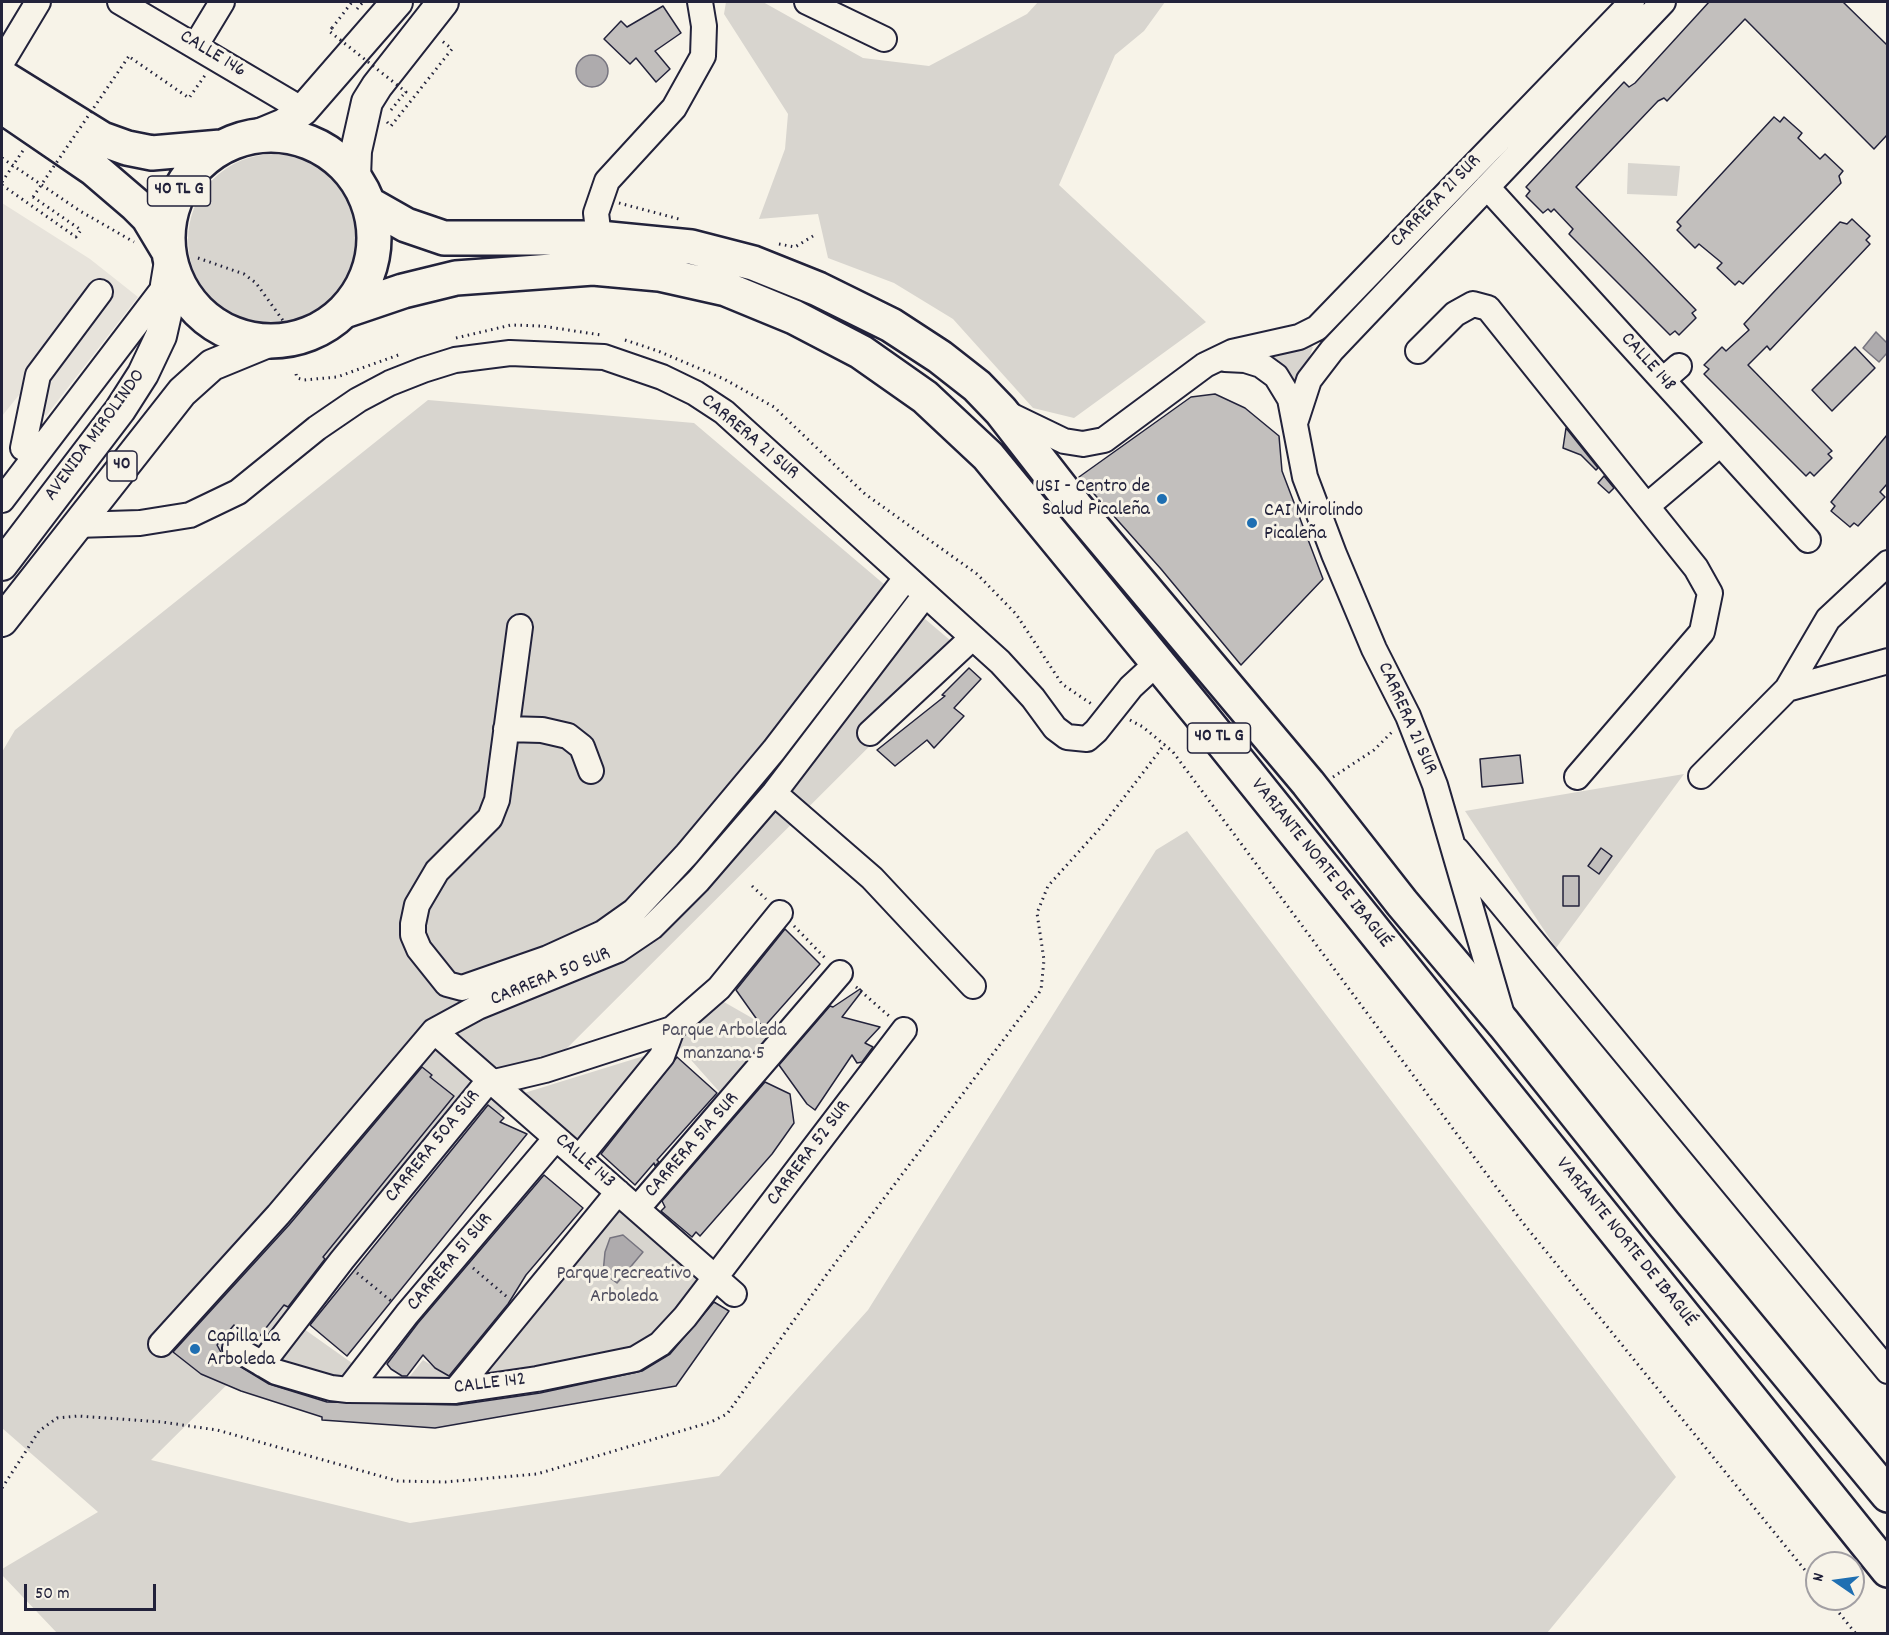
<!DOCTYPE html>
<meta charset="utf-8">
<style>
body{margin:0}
#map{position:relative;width:1889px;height:1635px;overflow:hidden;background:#f7f3e8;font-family:Dekko,sans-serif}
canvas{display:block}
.frame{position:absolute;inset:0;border:3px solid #22223b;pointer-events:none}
.north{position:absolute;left:1805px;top:1551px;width:60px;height:60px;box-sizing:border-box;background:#f7f3e8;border:2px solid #a29fa3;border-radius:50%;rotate:283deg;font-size:16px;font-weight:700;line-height:24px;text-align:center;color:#22223b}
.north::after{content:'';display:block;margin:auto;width:21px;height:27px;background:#1f6fb2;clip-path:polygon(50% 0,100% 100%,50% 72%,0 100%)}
.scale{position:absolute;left:24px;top:1584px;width:132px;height:27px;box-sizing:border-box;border:3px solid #22223b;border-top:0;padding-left:8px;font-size:18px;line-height:21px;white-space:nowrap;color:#22223b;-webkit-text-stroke:4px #f7f3e8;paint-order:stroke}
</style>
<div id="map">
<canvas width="1889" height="1635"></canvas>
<div class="frame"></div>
<div class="north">N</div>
<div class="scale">50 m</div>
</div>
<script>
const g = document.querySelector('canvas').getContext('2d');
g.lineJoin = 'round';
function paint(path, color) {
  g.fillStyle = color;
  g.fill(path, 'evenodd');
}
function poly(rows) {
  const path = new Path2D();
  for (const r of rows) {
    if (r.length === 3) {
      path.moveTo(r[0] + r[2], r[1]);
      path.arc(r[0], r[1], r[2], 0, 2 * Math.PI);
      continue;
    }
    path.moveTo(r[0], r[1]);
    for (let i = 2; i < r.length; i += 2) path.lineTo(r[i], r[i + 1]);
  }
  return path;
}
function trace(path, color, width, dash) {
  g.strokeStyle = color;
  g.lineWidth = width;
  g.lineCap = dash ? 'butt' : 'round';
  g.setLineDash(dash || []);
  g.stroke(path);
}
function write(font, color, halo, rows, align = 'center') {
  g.font = font + ' Dekko,sans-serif';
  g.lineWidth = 6;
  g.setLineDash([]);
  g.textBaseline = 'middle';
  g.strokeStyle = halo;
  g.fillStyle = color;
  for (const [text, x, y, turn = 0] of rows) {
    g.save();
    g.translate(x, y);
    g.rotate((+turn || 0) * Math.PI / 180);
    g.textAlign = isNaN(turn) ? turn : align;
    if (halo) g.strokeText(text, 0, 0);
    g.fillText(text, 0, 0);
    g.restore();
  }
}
paint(poly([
 [2,203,90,259,138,297,46,416,19,395,2,416]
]), '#e7e3db');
paint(poly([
 [726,2,763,2,863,58,929,66,1027,14,1038,2,1165,2,1144,31,1115,55,1059,185,1206,322,1074,418,1033,408,953,319,894,283,828,258,818,214,759,219,785,149,788,114,724,14],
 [274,240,86],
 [1628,163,1680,166,1677,196,1627,194],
 [1301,344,1313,347,1296,394,1259,356],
 [428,400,694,423,964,652,521,1094,660,1051,573,1152,512,1102,151,1460,410,1523,719,1476,868,1310,1156,850,1187,831,1676,1477,1547,1633,57,1633,2,1575,2,1569,98,1512,2,1428,2,752,15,730],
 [1684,774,1556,948,1465,811],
 [717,998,752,1018,775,1040,724,1097,675,1042],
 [616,1209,705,1283,650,1338,624,1357,492,1383,485,1368,532,1316],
 [304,1329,359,1368,343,1383,277,1361],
 [423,1360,458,1382,402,1386]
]), '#d8d5cf');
const water = poly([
 [592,71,16],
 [1876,332,1887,343,1887,353,1879,362,1863,348,1876,332],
 [623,1235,643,1252,617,1283,603,1273,605,1252,610,1238,623,1235]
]);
paint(water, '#aeabad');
trace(water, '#76747f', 1.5);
const building = poly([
 [1709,2,1843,2,1887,45,1887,135,1874,149,1745,19,1667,101,1664,98,1658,101,1576,187,1696,310,1692,313,1696,318,1679,335,1675,331,1670,335,1569,234,1573,229,1554,209,1551,212,1548,209,1543,213,1526,196,1530,191,1526,187,1624,82,1629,87,1635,83,1709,2],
 [663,6,681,33,655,51,670,69,656,82,636,58,630,64,604,39,621,21,627,27,663,6],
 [1774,117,1780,122,1784,117,1802,133,1798,138,1820,159,1825,154,1843,171,1839,176,1841,183,1743,284,1739,281,1735,285,1717,268,1722,263,1699,244,1695,248,1677,230,1681,226,1677,222,1774,117],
 [1852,219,1870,236,1866,240,1870,244,1770,350,1767,346,1748,365,1832,451,1828,454,1832,458,1814,476,1810,472,1806,476,1704,374,1709,369,1704,365,1722,347,1726,351,1749,330,1744,324,1771,295,1840,222,1847,224,1852,219],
 [1855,347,1875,368,1832,411,1812,390,1855,347],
 [1215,394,1245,408,1279,436,1282,471,1323,579,1241,665,1161,569,1079,477,1191,397,1215,394],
 [1566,428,1598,468,1596,470,1581,455,1563,448,1566,428],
 [1887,435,1887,484,1880,492,1885,497,1858,526,1854,523,1850,527,1831,511,1835,506,1831,502,1887,435],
 [1604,476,1614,488,1609,493,1598,483,1604,476],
 [969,668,981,679,954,708,964,716,934,748,927,740,895,766,877,750,945,696,942,695,969,668],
 [1520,755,1523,783,1482,787,1480,759,1520,755],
 [1601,848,1612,856,1599,874,1588,866,1601,848],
 [1563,876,1579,876,1579,906,1563,906,1563,876],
 [785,929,820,964,763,1028,736,990,785,929],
 [860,989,862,991,842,1017,880,1027,865,1043,873,1047,862,1062,857,1063,852,1055,815,1110,807,1104,779,1065,830,1006,833,1007,860,989],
 [677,1057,717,1093,657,1160,659,1162,655,1166,654,1163,635,1185,601,1154,677,1057],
 [422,1067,432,1075,430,1077,454,1096,323,1257,325,1259,288,1307,284,1305,255,1342,234,1325,217,1345,223,1356,269,1384,327,1402,457,1405,540,1393,642,1371,670,1354,714,1302,729,1311,676,1386,435,1428,322,1420,322,1417,241,1391,201,1374,173,1352,289,1225,422,1067],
 [765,1082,790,1094,794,1123,772,1154,700,1236,696,1232,692,1237,661,1211,665,1207,662,1201,765,1082],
 [488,1105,504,1118,500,1122,527,1134,347,1356,310,1325,488,1105],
 [544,1175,583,1208,526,1275,508,1304,449,1376,435,1368,423,1355,407,1376,402,1376,391,1369,387,1364,418,1323,544,1175]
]);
paint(building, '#c2bfbd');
trace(building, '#22223b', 1.5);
const minor = poly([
 [120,2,303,110],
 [807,2,884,39],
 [196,45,222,2],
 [2,62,38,2],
 [1487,187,1808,540],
 [599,238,596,213,607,181,674,108,703,56,704,26,700,2],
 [1418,351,1455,314,1473,304,1488,308,1696,568,1710,593,1702,632,1577,777],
 [1225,359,1245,360,1261,365,1276,376,1290,399,1305,477,1334,554,1374,649,1408,716,1435,785,1502,1015],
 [1663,380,1679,366],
 [1006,413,1064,441,1083,444,1104,440,1205,365,1232,352,1299,337,1317,328,1632,2],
 [1296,420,1309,380,1332,350,1663,2],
 [23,448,38,375,100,292],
 [2,500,166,285],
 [1647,506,1720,444],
 [76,525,140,523,190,515,238,492,317,428,358,400,390,383,423,370,455,360,510,353,604,357,662,377,695,393,724,412,1000,662,1033,698,1055,728,1067,737,1087,739,1096,731,1131,687,1157,663],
 [520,627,497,800,490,818,437,871,417,905,413,924,413,935,419,949,447,984,462,988,548,958,603,933,634,911,687,854,774,750,906,578],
 [1787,689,1888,661],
 [506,729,542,730,568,736,582,747,591,771],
 [870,733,972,638],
 [1701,776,1787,689,1828,619,1888,563],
 [774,793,872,878,973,986],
 [1457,850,1888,1371],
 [434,1031,734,1294],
 [579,1158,662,1056,672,1029,719,988,780,913],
 [637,1209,840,973],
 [161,1344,278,1215,434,1031,478,1007,618,950,652,927,698,881,774,793,925,595],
 [235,1348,276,1372,331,1388,348,1390,455,1391,537,1379,635,1359,660,1344,685,1317,904,1030],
 [262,1364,342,1260,486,1084,545,1070,672,1029],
 [348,1390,407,1314,556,1138],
 [455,1391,618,1192]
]);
const major = poly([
 [260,134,284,124,303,110,397,2],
 [355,177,356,151,367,102,377,86,443,2],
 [2,565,120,410,143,374,161,336,166,314,166,285,170,261],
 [2,621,182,392,212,365,268,342]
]);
const highway = poly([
 [2,77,102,139,127,148,152,153,221,147],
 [2,106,94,169,136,205,148,217,169,252],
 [271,238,103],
 [369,204,406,225,444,238,599,238,691,247,753,263,818,289,891,325,940,357,977,386,1001,411,1075,506,1308,783,1402,903,1504,1024,1664,1224,1888,1495],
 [344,311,403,291,456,278,593,268,659,274,726,289,794,317,861,352,925,397,988,456,1199,713,1888,1570]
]);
trace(minor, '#22223b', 28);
trace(major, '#22223b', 34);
trace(highway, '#22223b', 38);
trace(poly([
 [357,9,363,2],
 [332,28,352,2],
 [131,58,189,98,206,74],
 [391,110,403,95],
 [387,122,391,126,452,49,442,41],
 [2,158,80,211,134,242],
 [2,182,24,149],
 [2,185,76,237,81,230,33,197],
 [619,203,679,219],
 [779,244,795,247,813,236],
 [198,258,244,274,256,283,284,322],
 [456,338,511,325,542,326,601,335],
 [625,340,658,351,724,379,774,407,865,494,977,574,1016,614,1062,684,1093,705],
 [296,374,297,378,304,380,337,377,401,354],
 [1130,720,1143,727,1173,752,1523,1223,1817,1585],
 [1333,777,1374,750,1392,732],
 [752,886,766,899],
 [794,926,827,960],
 [856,987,889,1016],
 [473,1268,507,1297],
 [357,1273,391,1301],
 [2,1488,39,1431,57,1418,78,1416,162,1422,217,1430,398,1481,445,1482,537,1474,711,1422,727,1414,827,1274,1041,990,1044,960,1037,913,1048,886,1102,826,1165,744],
 [1828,1599,1856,1634]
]), '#22223b', 3, [1.5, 4.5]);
trace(minor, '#f7f3e8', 24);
trace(major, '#f7f3e8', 30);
trace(highway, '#f7f3e8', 33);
trace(poly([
 [332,28,329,31,406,92,403,95],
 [33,197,129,56,131,58]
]), '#22223b', 3, [1.5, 4.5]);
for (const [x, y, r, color] of [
 [1162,499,6,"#1f6fb2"],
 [1252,523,6,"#1f6fb2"],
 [195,1349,6,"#1f6fb2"]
]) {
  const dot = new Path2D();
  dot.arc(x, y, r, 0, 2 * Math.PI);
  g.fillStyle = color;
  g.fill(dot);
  trace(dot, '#f7f3e8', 2);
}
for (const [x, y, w] of [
 [179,191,63],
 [122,466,30],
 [1219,738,63]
]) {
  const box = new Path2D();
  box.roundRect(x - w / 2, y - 15, w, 30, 4.5);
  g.fillStyle = '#f7f3e8';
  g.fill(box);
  trace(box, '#22223b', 1.5);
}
write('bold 18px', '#22223b', null, [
 ["40 TL G",179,191],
 ["40",122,466],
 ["40 TL G",1219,738]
]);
write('20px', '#22223b', '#f7f3e8', [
 ["CALLE 146",212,55,31],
 ["CARRERA 21 SUR",1437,202,-46],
 ["CALLE 148",1647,363,48],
 ["AVENIDA MIROLINDO",96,436,-54],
 ["CARRERA 21 SUR",749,438,40],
 ["CARRERA 21 SUR",1406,719,66],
 ["VARIANTE NORTE DE IBAGUÉ",1320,864,51],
 ["CARRERA 50 SUR",551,978,-22],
 ["CARRERA 51A SUR",693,1146,-49],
 ["CARRERA 50A SUR",434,1147,-51],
 ["CARRERA 52 SUR",810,1154,-53],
 ["CALLE 143",584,1162,41],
 ["VARIANTE NORTE DE IBAGUÉ",1625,1243,51],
 ["CARRERA 51 SUR",451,1263,-50],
 ["CALLE 142",490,1385,-7]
]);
write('20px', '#22223b', '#f7f3e8', [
 ["USI - Centro de",1150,488,"right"],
 ["Salud Picaleña",1150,511,"right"],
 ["CAI Mirolindo",1264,512],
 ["Picaleña",1264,535],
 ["Capilla La",207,1338],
 ["Arboleda",207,1361]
], 'left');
write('20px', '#504f60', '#f7f3e8', [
 ["Parque Arboleda",724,1032],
 ["manzana 5",724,1055],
 ["Parque recreativo",624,1275],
 ["Arboleda",624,1298]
]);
</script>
